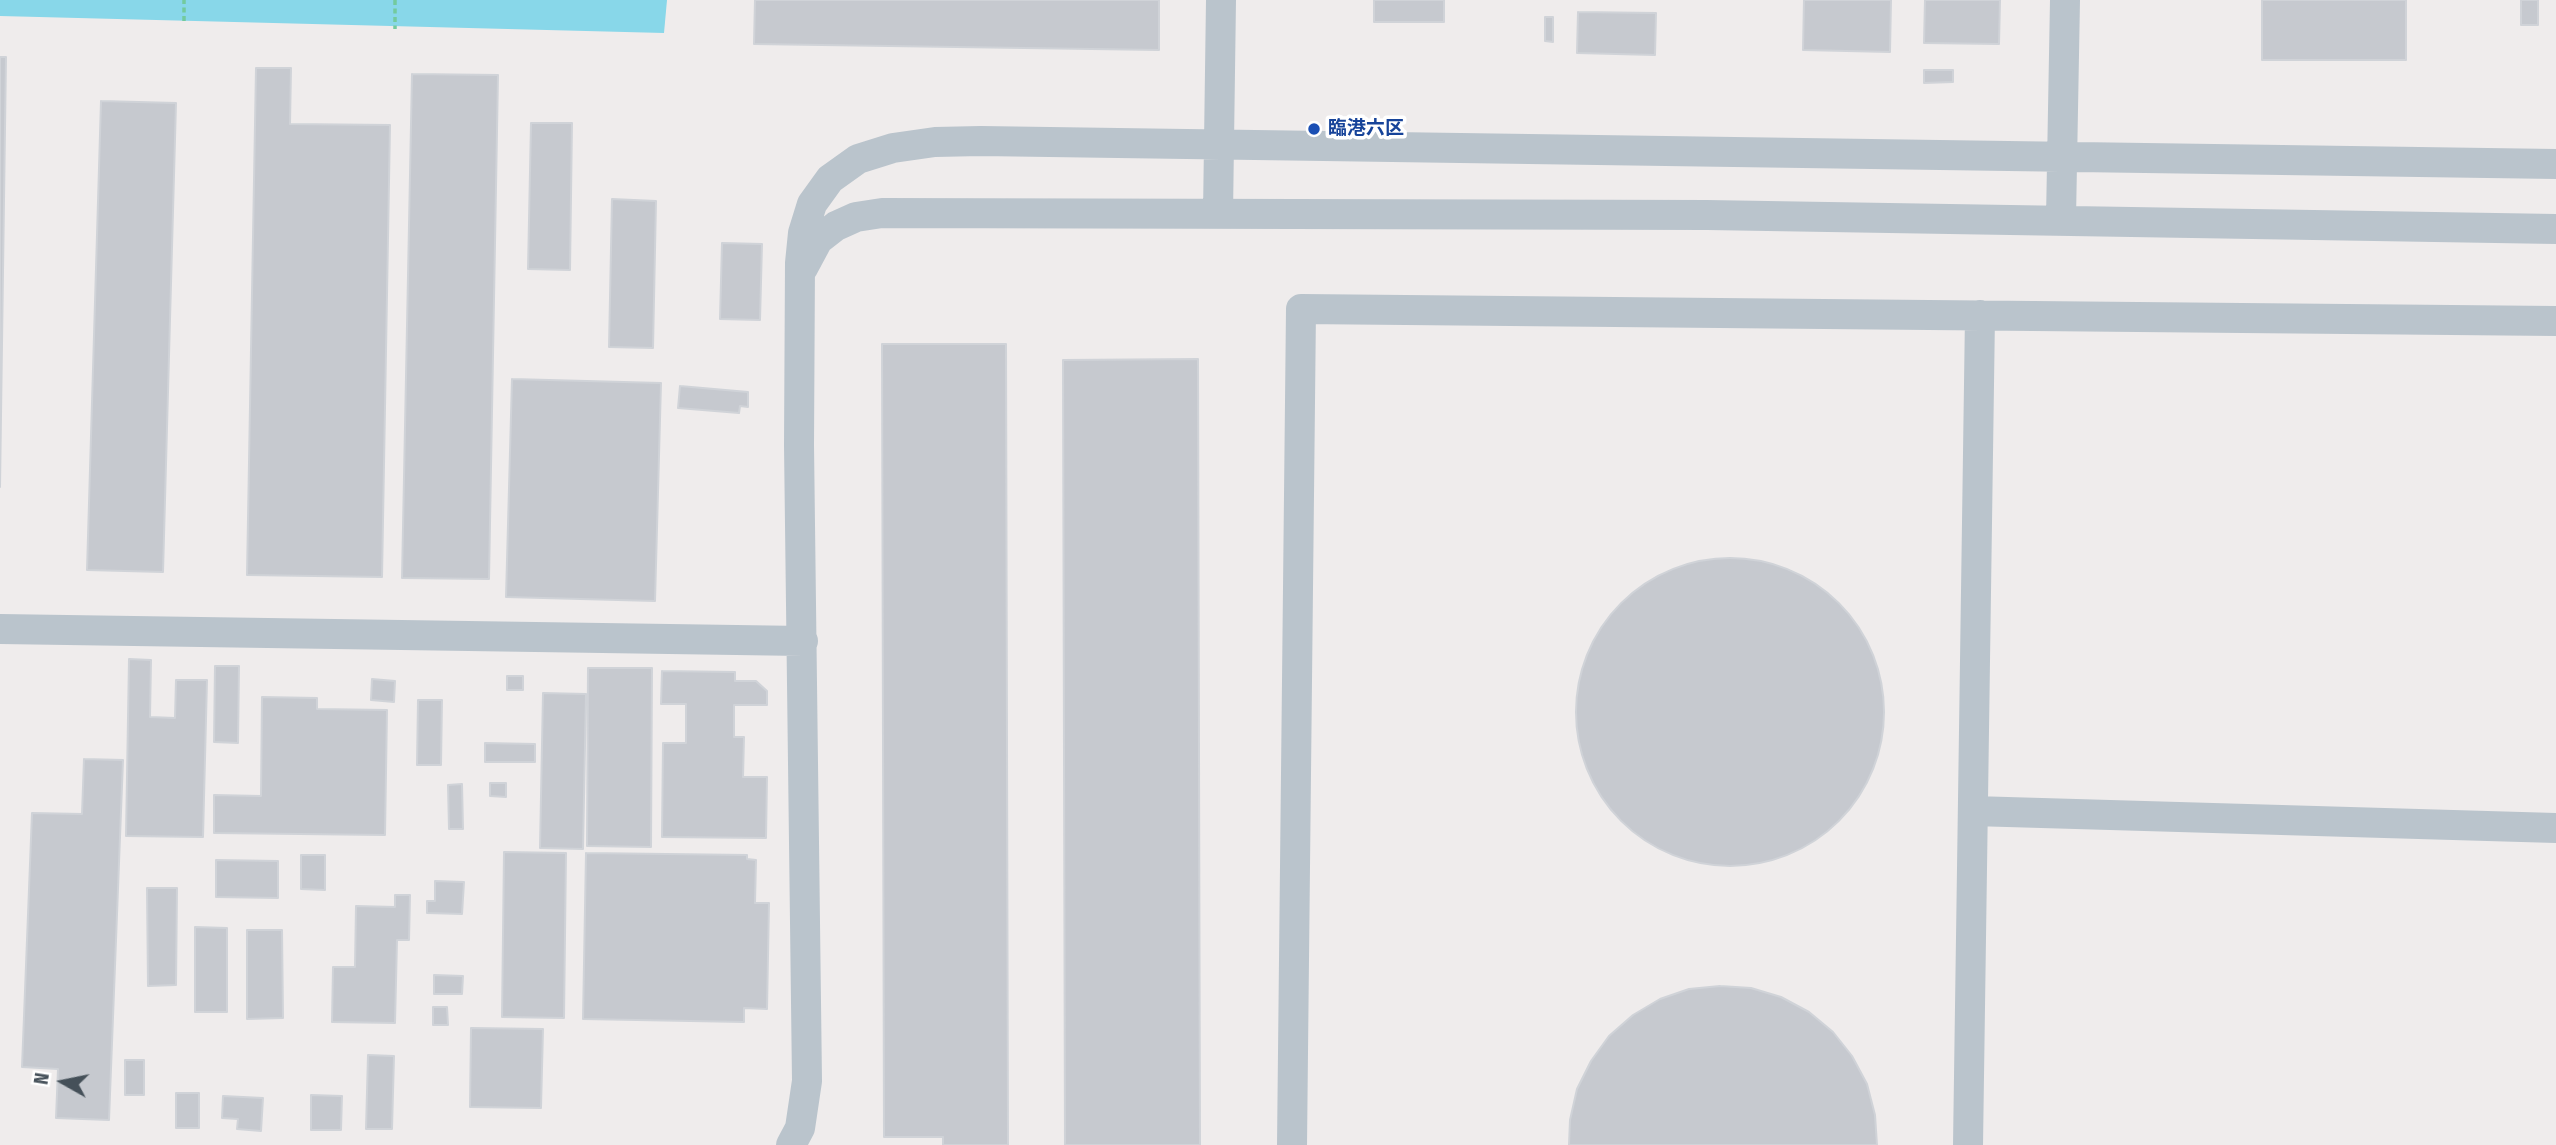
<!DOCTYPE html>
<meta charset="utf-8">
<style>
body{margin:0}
#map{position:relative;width:2556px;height:1145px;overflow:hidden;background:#efecec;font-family:"Fira Sans Condensed",sans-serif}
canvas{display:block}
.north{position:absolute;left:28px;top:1047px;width:70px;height:70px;-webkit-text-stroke:5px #fff;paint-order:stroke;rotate:279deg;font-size:19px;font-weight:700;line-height:28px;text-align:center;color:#455059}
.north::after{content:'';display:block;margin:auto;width:24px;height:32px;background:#455059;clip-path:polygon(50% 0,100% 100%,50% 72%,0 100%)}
</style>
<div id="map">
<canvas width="2556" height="1145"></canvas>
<div class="north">N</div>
</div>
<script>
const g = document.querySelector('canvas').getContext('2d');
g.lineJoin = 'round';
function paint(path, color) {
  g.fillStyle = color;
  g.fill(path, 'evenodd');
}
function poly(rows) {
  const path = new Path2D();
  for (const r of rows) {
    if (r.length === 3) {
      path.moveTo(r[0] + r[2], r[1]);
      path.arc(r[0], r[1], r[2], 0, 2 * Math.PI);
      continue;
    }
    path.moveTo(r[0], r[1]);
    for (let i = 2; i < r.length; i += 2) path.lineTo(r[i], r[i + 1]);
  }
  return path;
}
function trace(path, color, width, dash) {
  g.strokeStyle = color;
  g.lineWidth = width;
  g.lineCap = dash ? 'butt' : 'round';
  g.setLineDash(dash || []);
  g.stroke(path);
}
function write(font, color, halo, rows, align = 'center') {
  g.font = font + ' "Fira Sans Condensed","Noto Sans JP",sans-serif';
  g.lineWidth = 7;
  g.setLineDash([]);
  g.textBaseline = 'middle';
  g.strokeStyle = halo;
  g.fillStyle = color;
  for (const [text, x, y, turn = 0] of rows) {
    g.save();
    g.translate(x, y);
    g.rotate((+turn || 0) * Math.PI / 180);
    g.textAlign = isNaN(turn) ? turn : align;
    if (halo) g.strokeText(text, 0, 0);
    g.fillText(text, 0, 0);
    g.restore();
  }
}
paint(poly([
 [0,0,667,0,664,33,0,16]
]), '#88d7e9');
const building = poly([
 [755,0,1159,0,1159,50,754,44,755,0],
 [1374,0,1444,0,1444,22,1374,22,1374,0],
 [1804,0,1891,0,1890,52,1803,50,1804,0],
 [1925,0,2000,0,1999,44,1924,43,1925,0],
 [2262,0,2406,0,2406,60,2262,60,2262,0],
 [2521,0,2538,0,2538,25,2521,25,2521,0],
 [1578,12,1656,13,1655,55,1577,53,1578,12],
 [1545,17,1553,17,1553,42,1545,41,1545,17],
 [0,57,6,57,0,487,0,57],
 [256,68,291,68,290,124,390,125,382,577,247,575,256,68],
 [1924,70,1953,70,1953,82,1924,83,1924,70],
 [412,74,498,75,489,579,402,578,412,74],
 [101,101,176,103,163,572,87,570,101,101],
 [531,123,572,123,570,270,528,269,531,123],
 [612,199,656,201,653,348,609,347,612,199],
 [722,243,762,244,760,320,720,319,722,243],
 [882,344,1006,344,1008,1145,943,1145,943,1137,884,1137,882,344],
 [1198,359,1200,1145,1065,1145,1063,360,1198,359],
 [512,379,661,383,655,601,506,597,512,379],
 [680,386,748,392,748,407,740,406,739,413,678,408,680,386],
 [1730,712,154],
 [129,659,151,660,150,717,175,718,176,680,207,680,203,837,126,836,129,659],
 [215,666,239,666,238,743,214,742,215,666],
 [588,668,652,668,651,847,587,846,588,668],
 [662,671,735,672,735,681,756,681,767,691,767,705,734,705,734,737,744,737,743,777,767,777,766,838,662,837,663,743,686,743,686,704,661,704,662,671],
 [507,676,523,676,523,690,507,690,507,676],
 [372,679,395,681,394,702,371,700,372,679],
 [543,693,586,694,583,849,540,848,543,693],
 [262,697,317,698,317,709,387,710,385,835,214,833,214,795,261,796,262,697],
 [418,700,442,700,441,765,417,765,418,700],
 [485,743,535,744,535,762,485,762,485,743],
 [84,759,123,760,109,1120,56,1118,58,1069,22,1067,32,813,82,814,84,759],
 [490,783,506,783,506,797,490,796,490,783],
 [462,784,463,829,449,829,448,785,462,784],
 [504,852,566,853,564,1018,502,1017,504,852],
 [586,853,747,855,747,859,756,860,755,903,769,903,767,1009,744,1008,744,1022,583,1019,586,853],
 [301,855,325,855,325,890,301,889,301,855],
 [216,860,278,861,278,898,216,897,216,860],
 [435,881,464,882,462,914,427,913,427,901,435,901,435,881],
 [147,888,177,888,176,985,148,986,147,888],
 [395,895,410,895,409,940,397,940,395,1023,332,1022,333,967,355,967,356,906,395,907,395,895],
 [195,927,227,928,227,1012,195,1012,195,927],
 [247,930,282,930,283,1018,247,1019,247,930],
 [434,975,463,976,462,994,434,994,434,975],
 [1720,986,1751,988,1781,997,1809,1012,1833,1032,1852,1056,1867,1084,1875,1115,1877,1145,1569,1145,1570,1120,1577,1089,1591,1061,1609,1036,1633,1015,1660,999,1689,989,1720,986],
 [433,1007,447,1007,448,1025,433,1025,433,1007],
 [471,1028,543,1029,541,1108,470,1107,471,1028],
 [368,1055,394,1056,392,1129,366,1129,368,1055],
 [125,1060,144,1060,144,1095,125,1095,125,1060],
 [176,1093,199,1093,199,1128,176,1128,176,1093],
 [311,1095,342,1096,341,1130,311,1130,311,1095],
 [223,1096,263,1098,261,1131,237,1129,238,1119,222,1118,223,1096]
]);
paint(building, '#c6c9cf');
trace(building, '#d0d3d8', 2);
trace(poly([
 [395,0,395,29],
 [184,21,184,0]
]), '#73ca9d', 3.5, [5, 3.5]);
trace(poly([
 [1218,214,1221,0],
 [2061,219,2065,0],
 [803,268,818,240,836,226,856,217,882,213,1707,215,2556,229],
 [0,629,803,641],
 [1973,811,2556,828],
 [791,1145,800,1128,807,1081,799,445,800,263,803,233,812,204,830,179,858,159,893,148,935,142,981,141,2556,164],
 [1292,1145,1301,309,2556,321],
 [1968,1145,1980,315]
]), '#bac4cc', 30);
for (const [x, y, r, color] of [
 [1314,129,7,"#1a4fb4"]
]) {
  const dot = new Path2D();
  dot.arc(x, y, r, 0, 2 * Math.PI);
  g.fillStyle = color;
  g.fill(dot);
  trace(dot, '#fff', 2.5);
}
write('bold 19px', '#164399', '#fff', [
 ["臨港六区",1328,129]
], 'left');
</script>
